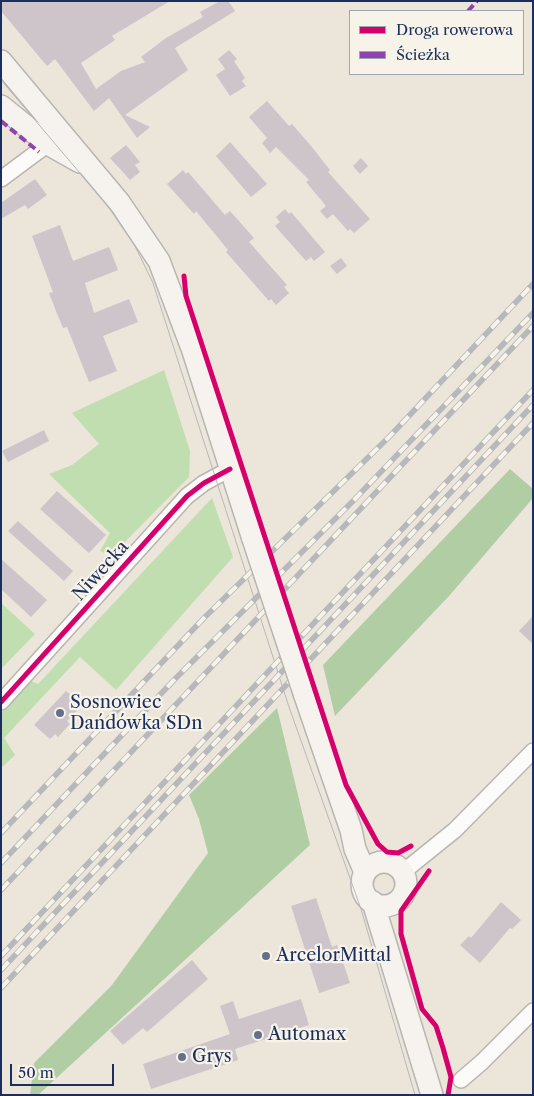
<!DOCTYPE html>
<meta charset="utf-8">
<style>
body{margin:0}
#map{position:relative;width:534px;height:1096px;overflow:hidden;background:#ece5d9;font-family:"Libre Caslon Text",serif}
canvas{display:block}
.frame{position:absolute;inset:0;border:2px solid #1b2f5e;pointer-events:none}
.legend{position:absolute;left:349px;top:10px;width:175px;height:65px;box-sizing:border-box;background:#f7f3e8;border:1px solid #9fa5b1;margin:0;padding:6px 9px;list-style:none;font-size:15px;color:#1b2f5e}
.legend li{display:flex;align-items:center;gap:10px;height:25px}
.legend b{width:25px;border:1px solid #9fa5b1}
.scale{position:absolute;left:10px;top:1064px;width:104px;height:22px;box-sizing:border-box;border:2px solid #1b2f5e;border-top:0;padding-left:6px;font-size:15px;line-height:18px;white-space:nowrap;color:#1b2f5e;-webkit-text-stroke:4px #f7f3e8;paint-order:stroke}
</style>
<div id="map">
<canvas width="534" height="1096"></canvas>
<div class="frame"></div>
<ul class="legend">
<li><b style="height:6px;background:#d6006c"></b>Droga rowerowa</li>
<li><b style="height:6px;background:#8e44ad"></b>Ścieżka</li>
</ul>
<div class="scale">50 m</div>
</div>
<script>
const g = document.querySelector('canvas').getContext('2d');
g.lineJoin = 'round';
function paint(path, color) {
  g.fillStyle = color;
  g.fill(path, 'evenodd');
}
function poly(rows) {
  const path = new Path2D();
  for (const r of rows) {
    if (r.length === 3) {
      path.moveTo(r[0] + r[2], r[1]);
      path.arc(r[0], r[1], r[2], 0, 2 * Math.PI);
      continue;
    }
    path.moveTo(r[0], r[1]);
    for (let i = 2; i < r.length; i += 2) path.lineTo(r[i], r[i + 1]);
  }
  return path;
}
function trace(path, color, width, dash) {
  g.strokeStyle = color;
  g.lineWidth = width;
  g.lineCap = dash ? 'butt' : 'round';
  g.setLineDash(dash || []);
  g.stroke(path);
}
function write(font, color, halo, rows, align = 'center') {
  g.font = font + ' "Libre Caslon Text",serif';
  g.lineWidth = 4.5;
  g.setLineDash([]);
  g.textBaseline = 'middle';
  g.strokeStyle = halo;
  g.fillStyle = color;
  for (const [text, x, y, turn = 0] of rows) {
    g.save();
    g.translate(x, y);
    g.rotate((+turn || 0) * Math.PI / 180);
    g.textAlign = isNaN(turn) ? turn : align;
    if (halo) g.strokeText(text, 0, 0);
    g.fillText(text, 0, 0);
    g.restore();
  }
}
paint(poly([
 [164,370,190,451,189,477,111,556,100,551,110,533,49,474,72,465,99,444,72,413],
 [212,498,233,557,116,690,80,657,4,738,15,755,1,768,1,713,31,681,38,684],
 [1,603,35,634,1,669]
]), '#c1deb0');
paint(poly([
 [510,469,533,489,533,498,449,596,335,716,323,665],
 [277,708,310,845,38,1095,30,1095,34,1063,112,985,208,853,199,819,189,795]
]), '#b0cda4');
paint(poly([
 [1,1,170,1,112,36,115,40,81,63,96,89,121,71,145,62,141,57,166,38,203,17,200,12,218,2,229,2,235,11,175,48,188,70,125,115,150,127,137,138,109,98,94,111,55,59,47,66,1,11],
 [229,50,237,59,234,61,245,78,242,81,246,86,230,96,216,75,225,69,218,59],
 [267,101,289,126,292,124,311,146,330,170,328,172,370,219,354,233,350,229,348,231,333,214,327,219,320,211,326,206,306,182,309,180,276,147,270,153,262,143,267,138,249,117],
 [230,142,267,184,251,197,216,156],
 [126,145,140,162,135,165,140,172,130,180,110,158],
 [361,158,368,166,360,174,353,166],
 [183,170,186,174,188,172,225,215,230,211,254,238,249,242,287,285,284,287,289,293,276,305,271,299,269,301,226,252,228,250,196,211,194,214,167,184],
 [35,179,47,195,28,209,25,205,1,219,1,203],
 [285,209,289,214,291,212,325,252,314,261,311,257,306,261,275,226,280,222,276,217],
 [60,225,73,261,109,247,118,270,85,283,94,313,129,299,138,322,103,336,117,371,89,382,67,327,63,328,58,316,49,293,53,292,32,236],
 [341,258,347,266,337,274,330,266],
 [44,430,49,441,8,462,2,451],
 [57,491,106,535,89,553,40,509],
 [18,521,73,571,64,581,8,531],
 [1,559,47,600,31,617,1,589],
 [533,616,533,644,519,631],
 [66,691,82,705,67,721,70,724,58,737,55,734,50,739,34,725],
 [316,898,332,947,337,945,350,983,319,993,291,906],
 [501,902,521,920,512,929,510,928,480,963,460,945,469,936,471,938],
 [192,960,208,979,147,1032,143,1028,123,1045,110,1031],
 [301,999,309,1025,235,1049,238,1060,151,1089,143,1064,230,1034,220,1006,233,1001,239,1019]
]), '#cdc5ca');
const minor = poly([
 [1,179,48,144],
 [1,702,187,496,204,483,230,469],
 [403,872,455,830,533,751],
 [461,1080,482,1062,533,1011]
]);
const secondary = poly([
 [1,61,119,202,159,261,193,351,253,539],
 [1,106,48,144,80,162],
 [304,693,351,830,355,849,365,872],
 [384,884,22],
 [373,902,432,1095]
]);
trace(minor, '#b8b5b2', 18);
trace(secondary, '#b8b5b2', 24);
trace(minor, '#fcfbf9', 15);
trace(secondary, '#f6f3ef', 21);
trace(poly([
 [1,80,113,212,135,246,153,283,289,707,361,909,415,1095]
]), '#b6b8bb', 1);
const rail = poly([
 [1,833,203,619,390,436,533,284],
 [1,863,175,679,354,500,533,313],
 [1,890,533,326],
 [1,956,533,390],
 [1,970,533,405],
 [1,988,533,423]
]);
trace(rail, '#b6b8bb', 5.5);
trace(rail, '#f7f3e8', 4, [11]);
const secondaryBridge = poly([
 [253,539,304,693]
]);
trace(secondaryBridge, '#b8b5b2', 24, []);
trace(secondaryBridge, '#f6f3ef', 21);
trace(poly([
 [468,11,477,1],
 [1,121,39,152]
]), '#8e44ad', 4, [8, 4]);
trace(poly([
 [184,276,186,296,346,785,378,844,387,852,398,853,411,846],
 [1,702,187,496,204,483,230,469],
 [429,871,401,911,401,934,422,1009,436,1026,443,1048,451,1077,448,1095]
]), '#d6006c', 5);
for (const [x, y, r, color] of [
 [60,713,5,"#646f89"],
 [266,956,5,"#646f89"],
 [258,1035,5,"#646f89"],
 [182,1057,5,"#646f89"]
]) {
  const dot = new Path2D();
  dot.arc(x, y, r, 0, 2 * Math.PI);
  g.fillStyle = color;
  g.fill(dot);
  trace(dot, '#f7f3e8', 2);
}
write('18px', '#1b2f5e', '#f7f3e8', [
 ["Niwecka",101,571,-48]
]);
write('18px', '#1b2f5e', '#f7f3e8', [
 ["Sosnowiec",70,703],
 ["Dańdówka SDn",70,724],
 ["ArcelorMittal",276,956],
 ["Automax",268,1035],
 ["Grys",192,1057]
], 'left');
</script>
